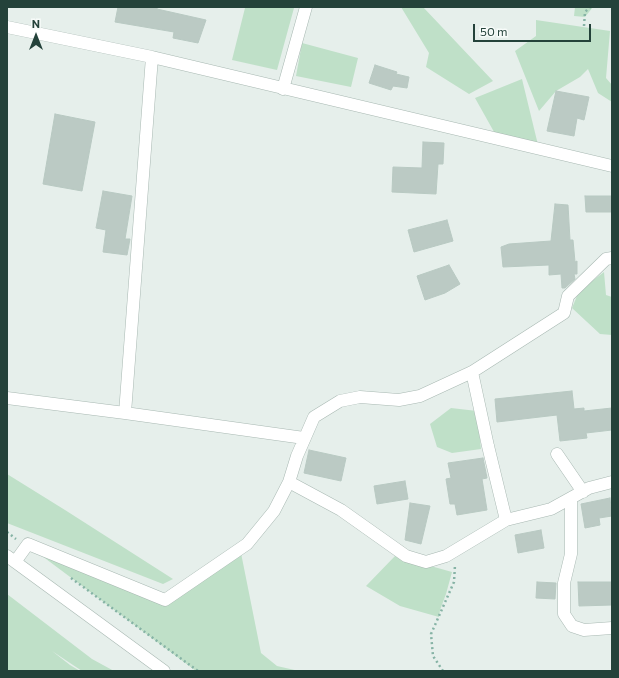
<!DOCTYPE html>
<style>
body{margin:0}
#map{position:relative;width:619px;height:678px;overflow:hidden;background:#e6efeb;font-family:Commissioner,sans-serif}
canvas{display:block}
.frame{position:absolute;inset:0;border:8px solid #24423a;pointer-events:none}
.north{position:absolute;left:16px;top:16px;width:40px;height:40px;-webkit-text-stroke:3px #f7fbf9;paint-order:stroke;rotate:0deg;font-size:11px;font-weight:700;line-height:16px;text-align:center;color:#24423a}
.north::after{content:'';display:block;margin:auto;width:14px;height:18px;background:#24423a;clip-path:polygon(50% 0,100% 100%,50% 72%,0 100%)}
.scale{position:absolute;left:473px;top:24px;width:118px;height:18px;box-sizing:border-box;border:2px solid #24423a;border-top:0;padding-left:5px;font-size:12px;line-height:14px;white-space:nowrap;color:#24423a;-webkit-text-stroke:3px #f7fbf9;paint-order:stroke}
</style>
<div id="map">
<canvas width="619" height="678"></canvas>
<div class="frame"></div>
<div class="north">N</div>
<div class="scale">50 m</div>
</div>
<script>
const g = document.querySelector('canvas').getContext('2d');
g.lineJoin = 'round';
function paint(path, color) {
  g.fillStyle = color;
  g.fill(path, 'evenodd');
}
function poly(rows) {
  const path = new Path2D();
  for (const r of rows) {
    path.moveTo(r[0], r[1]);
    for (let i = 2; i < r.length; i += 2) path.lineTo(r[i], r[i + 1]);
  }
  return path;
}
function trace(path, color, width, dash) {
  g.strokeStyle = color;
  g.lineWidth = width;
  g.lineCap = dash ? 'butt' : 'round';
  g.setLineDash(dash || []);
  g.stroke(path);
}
paint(poly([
 [401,7,423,7,493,81,469,94,426,67,429,53],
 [575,7,593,7,585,17,574,16],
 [245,8,294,8,277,70,232,60],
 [536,20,610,31,606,78,612,85,612,102,598,93,588,69,580,77,556,91,539,111,515,51,536,36],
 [302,43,358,58,351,87,296,76],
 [522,79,539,149,498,139,475,98],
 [604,272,606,295,612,297,612,335,600,334,572,308,579,291],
 [451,408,477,411,481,449,452,453,437,447,430,424],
 [7,474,65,510,173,579,163,584,7,523],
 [38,553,167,604,241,553,261,653,277,666,299,671,196,671],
 [395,556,452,572,446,594,440,610,439,617,400,606,366,586],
 [7,594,92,659,114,671,82,671,52,651,70,665,80,671,7,671]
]), '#bfe0c8');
const building = poly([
 [118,7,157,7,157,9,206,20,198,43,173,38,174,32,115,22,118,7],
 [375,65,397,72,396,74,409,77,407,88,393,86,391,90,369,83,375,65],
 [556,91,589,97,584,120,577,118,574,136,547,131,556,91],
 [55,114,95,122,82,191,43,184,55,114],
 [423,142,444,143,443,164,438,164,436,194,392,192,393,167,422,168,423,142],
 [103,191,132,196,125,239,130,239,127,255,103,252,106,230,96,228,103,191],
 [585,196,612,196,612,212,586,212,585,196],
 [555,204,568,205,570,240,573,240,575,262,577,261,577,274,574,274,575,279,565,288,562,288,561,274,549,275,549,265,503,267,501,247,509,244,551,241,555,204],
 [447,220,453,241,414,252,408,230,447,220],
 [449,265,460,284,445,293,425,300,417,276,449,265],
 [572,391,574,409,584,408,584,411,612,408,612,430,586,433,587,438,560,441,557,415,497,422,495,399,572,391],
 [309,450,346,458,341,481,304,473,309,450],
 [483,458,487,478,482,479,487,510,457,515,455,504,450,504,446,479,451,478,448,463,483,458],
 [405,481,408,499,377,504,374,486,405,481],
 [610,498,612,516,599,518,600,525,585,528,581,504,610,498],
 [410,503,430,506,421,544,405,540,410,503],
 [541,530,544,548,518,553,515,535,541,530],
 [537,582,556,583,555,599,536,598,537,582],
 [578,582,612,582,612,605,579,606,578,582]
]);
paint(building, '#bbcac4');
trace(building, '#b8c9c2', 1);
const minor = poly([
 [7,27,152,57,612,166],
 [283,89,306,7],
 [472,372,488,446,506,520],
 [7,398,125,413,304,438],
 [125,413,152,57],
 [557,454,583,492],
 [289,482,341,510,406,556,426,562,446,556,506,520,551,509,589,488,612,482],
 [571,498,571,554,564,583,564,614,572,626,584,630,612,628],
 [7,556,164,671],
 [15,562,28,544,165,600,247,544,274,511,289,482,297,456,314,417,340,401,360,397,399,400,420,396,472,372,564,313,568,296,606,259,612,258]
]);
trace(minor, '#a8b8b2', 13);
trace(poly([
 [584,26,585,12,590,7],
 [7,532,16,539],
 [71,578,198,671],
 [443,671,433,656,431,634,454,582,455,565]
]), '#86b3a5', 2.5, [2, 3]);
trace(minor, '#fff', 12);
</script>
